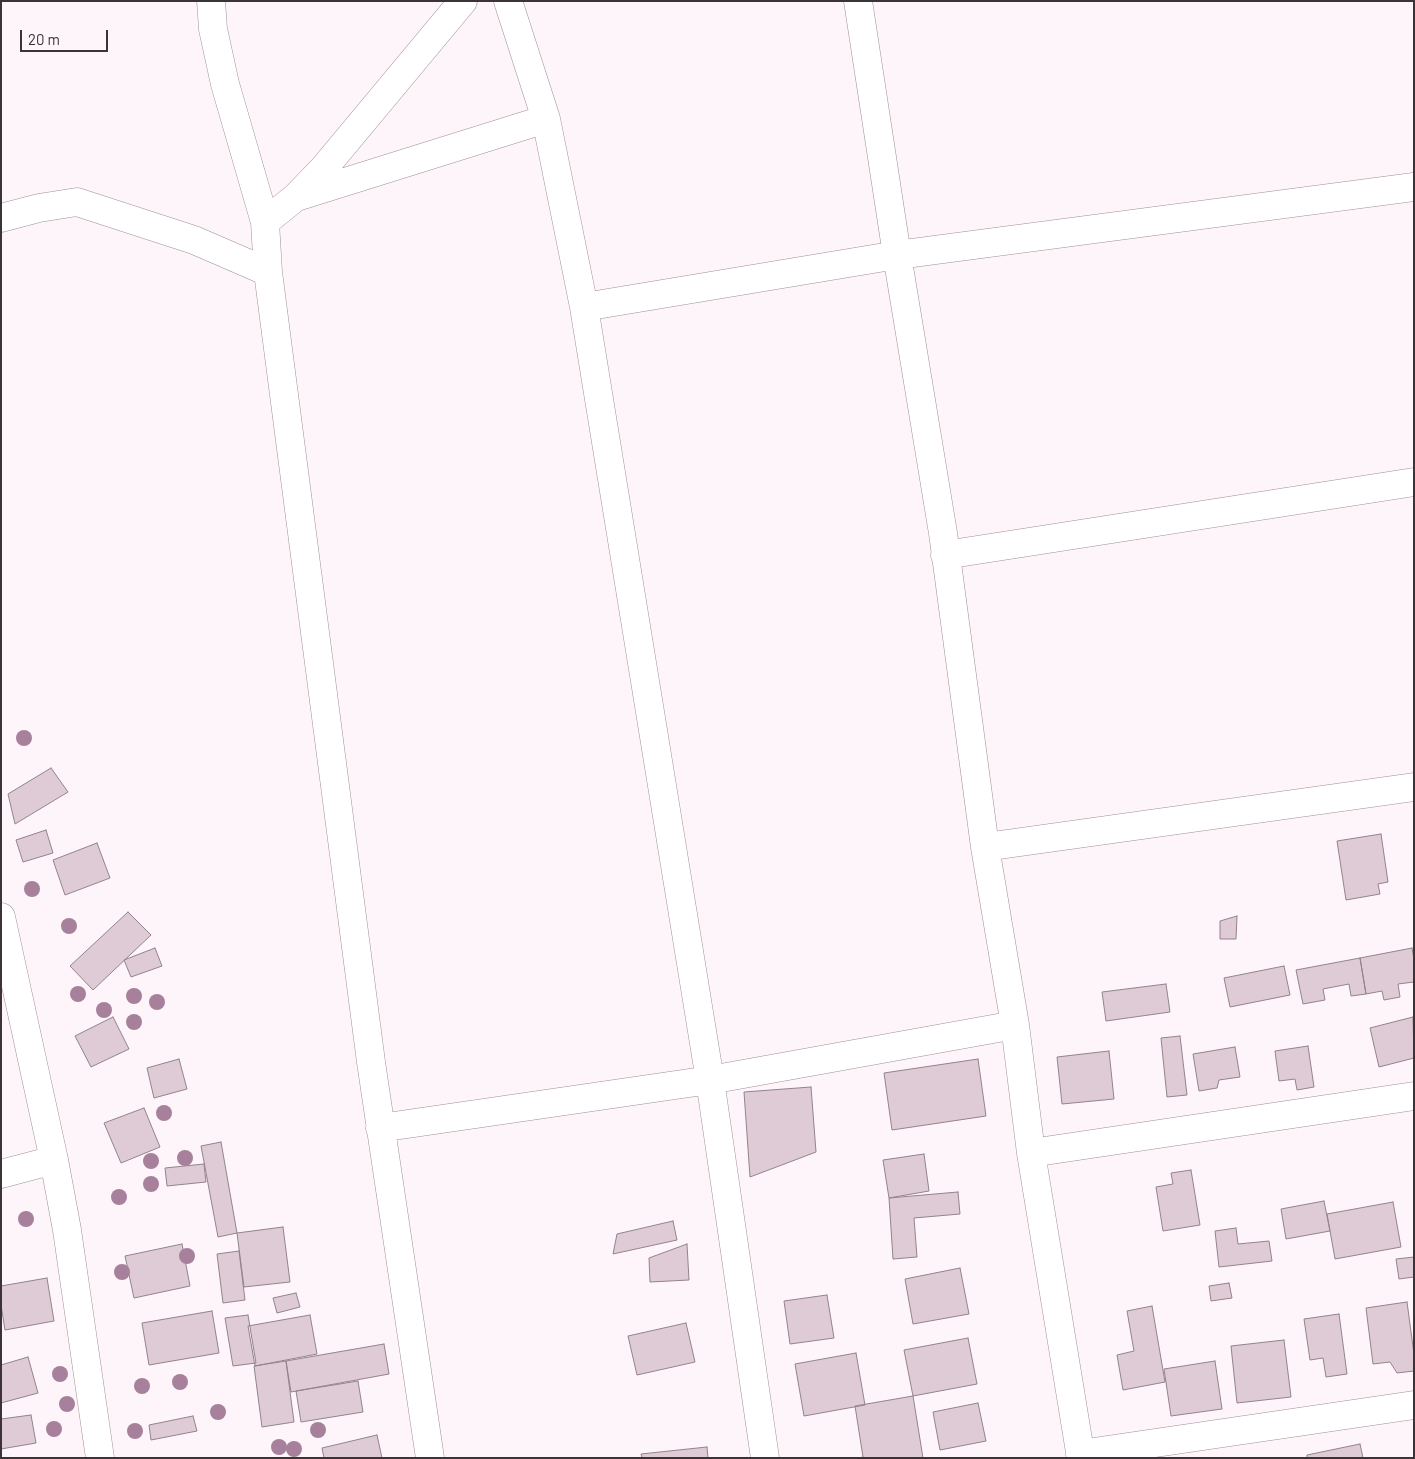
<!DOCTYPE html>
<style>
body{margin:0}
#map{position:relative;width:1415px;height:1459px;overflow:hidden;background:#fdf5fa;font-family:Barlow,sans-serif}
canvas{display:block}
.frame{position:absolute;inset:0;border:2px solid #3b3338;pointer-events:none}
.scale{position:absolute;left:20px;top:30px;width:88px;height:22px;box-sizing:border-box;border:2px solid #3b3338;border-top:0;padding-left:6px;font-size:15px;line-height:18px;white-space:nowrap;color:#3b3338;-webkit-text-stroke:4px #fdf5fa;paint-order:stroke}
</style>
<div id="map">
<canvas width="1415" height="1459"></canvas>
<div class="frame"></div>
<div class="scale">20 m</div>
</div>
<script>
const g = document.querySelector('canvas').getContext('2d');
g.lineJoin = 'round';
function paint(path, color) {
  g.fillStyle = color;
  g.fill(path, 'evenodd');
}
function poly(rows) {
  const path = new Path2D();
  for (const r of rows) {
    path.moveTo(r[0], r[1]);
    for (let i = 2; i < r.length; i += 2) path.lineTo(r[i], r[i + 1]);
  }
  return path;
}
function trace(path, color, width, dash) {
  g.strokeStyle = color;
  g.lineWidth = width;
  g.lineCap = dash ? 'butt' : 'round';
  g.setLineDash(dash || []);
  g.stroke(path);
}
const building = poly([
 [51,768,68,792,15,824,8,794,51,768],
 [46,830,53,853,23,862,16,840,46,830],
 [1381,834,1388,882,1378,884,1380,894,1346,900,1337,841,1381,834],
 [97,843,110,878,65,895,53,860,97,843],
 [128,912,151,935,93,990,70,966,128,912],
 [1237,916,1236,939,1220,939,1220,921,1237,916],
 [155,948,162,966,131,977,124,960,155,948],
 [1412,948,1414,959,1414,982,1398,984,1400,997,1384,1000,1382,991,1366,994,1360,958,1412,948],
 [1360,958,1366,994,1351,996,1349,984,1323,989,1325,1000,1303,1004,1296,970,1360,958],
 [1284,966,1290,995,1230,1007,1224,978,1284,966],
 [1166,984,1170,1012,1106,1021,1102,992,1166,984],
 [113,1017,129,1049,91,1067,75,1036,113,1017],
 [1413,1017,1414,1058,1379,1067,1370,1028,1413,1017],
 [1180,1036,1187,1095,1167,1097,1161,1038,1180,1036],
 [1308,1046,1314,1087,1297,1090,1295,1079,1279,1081,1275,1051,1308,1046],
 [1235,1047,1240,1077,1219,1080,1217,1088,1199,1091,1193,1054,1235,1047],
 [1109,1051,1114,1099,1062,1104,1057,1057,1109,1051],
 [179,1059,187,1089,154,1098,147,1068,179,1059],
 [978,1059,986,1116,892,1130,884,1073,978,1059],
 [811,1087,816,1152,750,1177,744,1092,811,1087],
 [144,1108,160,1147,121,1163,104,1123,144,1108],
 [221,1142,237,1233,218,1237,201,1146,221,1142],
 [924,1154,929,1191,889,1198,883,1160,924,1154],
 [204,1164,206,1182,167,1186,165,1168,204,1164],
 [1191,1170,1200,1225,1163,1231,1156,1187,1173,1184,1171,1173,1191,1170],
 [958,1192,960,1214,914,1218,917,1257,893,1259,889,1198,958,1192],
 [1324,1201,1330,1231,1286,1239,1281,1209,1324,1201],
 [1393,1202,1401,1247,1335,1259,1327,1214,1393,1202],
 [673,1221,677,1240,613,1254,617,1234,673,1221],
 [283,1227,290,1282,244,1287,237,1233,283,1227],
 [1236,1228,1238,1244,1269,1241,1272,1261,1219,1267,1215,1231,1236,1228],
 [182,1244,190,1286,134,1298,125,1256,182,1244],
 [687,1244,689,1280,650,1282,649,1258,687,1244],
 [239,1251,245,1300,223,1303,217,1254,239,1251],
 [1414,1257,1414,1277,1399,1279,1396,1259,1414,1257],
 [960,1268,969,1314,913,1324,905,1279,960,1268],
 [47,1278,54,1321,5,1330,1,1305,1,1286,47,1278],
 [1229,1283,1232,1298,1211,1301,1209,1286,1229,1283],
 [296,1293,300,1307,277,1313,273,1298,296,1293],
 [827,1295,834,1338,790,1344,784,1301,827,1295],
 [1407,1302,1414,1354,1414,1371,1397,1373,1390,1362,1373,1364,1366,1308,1407,1302],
 [1152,1306,1165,1382,1123,1390,1117,1355,1134,1351,1127,1311,1152,1306],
 [212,1311,219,1353,149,1365,142,1323,212,1311],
 [1339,1314,1347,1374,1326,1377,1323,1358,1310,1360,1304,1319,1339,1314],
 [248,1315,256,1363,233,1366,225,1318,248,1315],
 [310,1315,317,1354,255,1366,248,1326,310,1315],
 [686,1323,695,1362,637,1375,628,1336,686,1323],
 [968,1338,977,1384,913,1396,904,1350,968,1338],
 [1284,1340,1291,1397,1237,1403,1231,1346,1284,1340],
 [384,1344,389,1374,291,1392,286,1361,384,1344],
 [856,1353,865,1405,804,1416,795,1364,856,1353],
 [28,1357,38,1393,1,1403,1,1365,28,1357],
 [286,1361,294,1422,262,1427,254,1366,286,1361],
 [1215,1361,1222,1409,1171,1416,1164,1369,1215,1361],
 [358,1381,363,1412,301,1422,296,1391,358,1381],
 [913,1396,923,1458,858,1458,863,1457,855,1406,913,1396],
 [978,1403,986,1441,940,1450,933,1412,978,1403],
 [31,1415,36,1443,1,1449,1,1419,31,1415],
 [193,1416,197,1431,151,1440,149,1425,193,1416],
 [377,1435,382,1458,324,1458,322,1448,377,1435],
 [1360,1444,1363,1458,1307,1458,1307,1455,1360,1444],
 [707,1447,708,1458,642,1458,641,1454,707,1447]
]);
paint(building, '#decbd6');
trace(building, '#93828c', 1);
const minor = poly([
 [211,1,213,29,225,84,265,222,268,272,371,1062,430,1458],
 [508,1,546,119,584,307,710,1080,765,1458],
 [858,1,897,255,943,533,985,847,1015,1025,1031,1153,1081,1458],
 [300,196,546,119],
 [1,218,39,208,77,202,194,240,268,272],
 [265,222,296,197,324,168,463,1],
 [584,307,897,255,1414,187],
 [945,555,1414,482],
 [985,847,1414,787],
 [1,917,54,1160,67,1230,100,1458],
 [380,1128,710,1080,1015,1025],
 [1031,1153,1414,1096],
 [1,1174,54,1160],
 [1080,1454,1414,1405]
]);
trace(minor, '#a08f99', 29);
trace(minor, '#fff', 28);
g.fillStyle = '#a7809b';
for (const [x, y] of [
 [24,738],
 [32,889],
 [69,926],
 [78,994],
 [134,996],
 [157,1002],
 [104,1010],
 [134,1022],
 [164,1113],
 [185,1158],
 [151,1161],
 [151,1184],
 [119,1197],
 [26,1219],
 [187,1256],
 [122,1272],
 [60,1374],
 [180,1382],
 [142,1386],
 [67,1404],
 [218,1412],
 [54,1429],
 [318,1430],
 [135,1431],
 [279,1447],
 [294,1449]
]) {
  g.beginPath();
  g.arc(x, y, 8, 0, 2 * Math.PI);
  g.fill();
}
</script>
